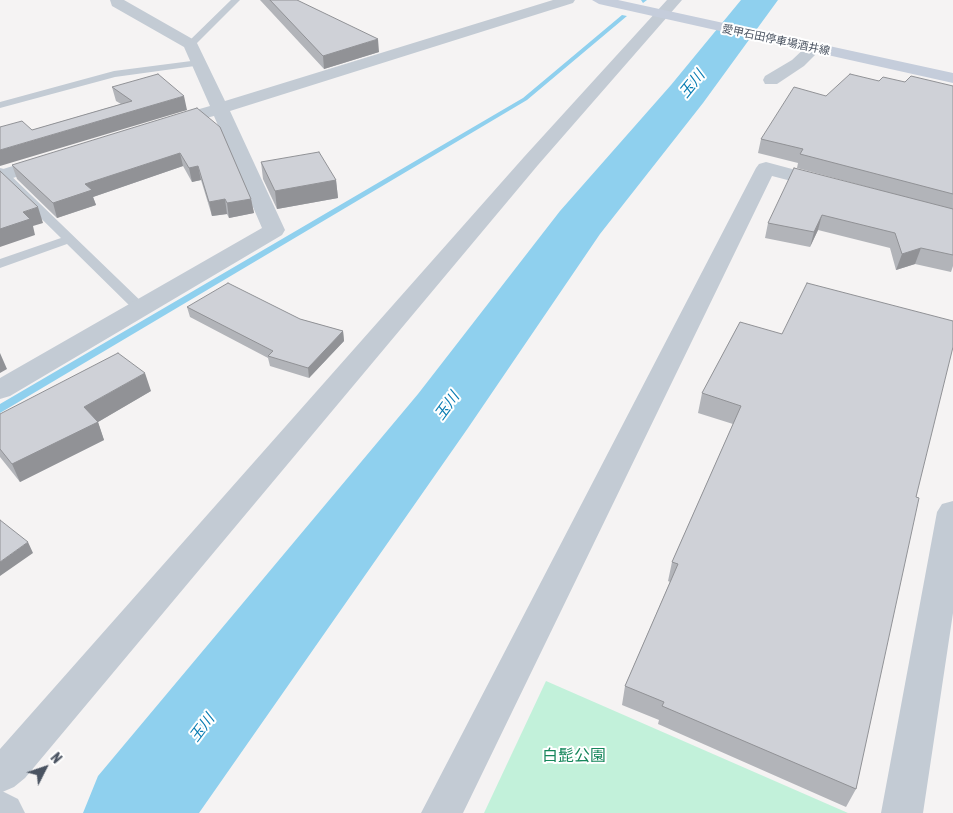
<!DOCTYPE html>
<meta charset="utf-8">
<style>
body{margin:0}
#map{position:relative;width:953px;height:813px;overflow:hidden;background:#f5f3f3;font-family:"Asap Condensed",sans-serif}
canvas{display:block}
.north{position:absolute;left:20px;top:743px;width:50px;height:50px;-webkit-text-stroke:4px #fff;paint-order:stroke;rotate:49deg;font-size:14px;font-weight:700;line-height:20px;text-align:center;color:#4a5361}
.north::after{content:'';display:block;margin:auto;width:18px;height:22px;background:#4a5361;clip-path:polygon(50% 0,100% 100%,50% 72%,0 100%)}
</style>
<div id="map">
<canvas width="953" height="813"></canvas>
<div class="north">N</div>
</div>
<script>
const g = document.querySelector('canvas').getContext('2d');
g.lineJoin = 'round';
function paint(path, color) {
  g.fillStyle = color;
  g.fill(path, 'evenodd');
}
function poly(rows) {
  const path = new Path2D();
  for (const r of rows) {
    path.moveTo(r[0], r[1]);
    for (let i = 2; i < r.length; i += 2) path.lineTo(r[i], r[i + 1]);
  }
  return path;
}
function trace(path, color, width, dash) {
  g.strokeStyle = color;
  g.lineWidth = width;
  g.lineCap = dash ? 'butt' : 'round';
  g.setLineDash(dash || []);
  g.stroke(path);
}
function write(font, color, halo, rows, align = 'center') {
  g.font = font + ' "Asap Condensed","Noto Sans JP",sans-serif';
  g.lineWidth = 4;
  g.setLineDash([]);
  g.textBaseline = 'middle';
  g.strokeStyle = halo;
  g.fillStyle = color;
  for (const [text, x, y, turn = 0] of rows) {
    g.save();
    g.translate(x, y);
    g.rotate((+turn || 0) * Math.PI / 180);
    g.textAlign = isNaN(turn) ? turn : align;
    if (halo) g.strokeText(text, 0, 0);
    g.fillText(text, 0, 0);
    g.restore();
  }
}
paint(poly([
 [546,681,848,813,484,813]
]), '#c2f1da');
paint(poly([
 [641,0,647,0,643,3,641,0],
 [622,15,627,16,527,100,0,413,0,404,523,98,622,15]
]), '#8fd0ee');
paint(poly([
 [741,0,778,0,703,103,600,234,468,428,199,813,83,813,98,776,418,394,560,211,671,85,741,0]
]), '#8fd0ee');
paint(poly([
 [231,0,240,0,194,46,188,46,188,42,231,0],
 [199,60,204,63,202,65,115,77,0,108,0,102,114,71,199,60],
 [0,168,4,169,146,306,148,309,146,312,136,312,67,244,0,268,0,259,61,238,0,178,0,168]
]), '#c3cbd4');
paint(poly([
 [110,0,124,0,196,41,225,101,553,0,575,0,573,3,230,111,285,230,282,235,10,396,0,399,0,378,262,228,214,116,202,119,196,118,193,114,196,110,210,106,184,47,112,6,110,0],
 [667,0,682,0,538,165,25,778,14,787,0,793,0,749,524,157,667,0],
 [814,43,822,48,804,66,777,84,765,84,763,80,765,76,792,60,808,45,814,43],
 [51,154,58,156,61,160,58,164,0,182,0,170,51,154],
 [766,162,833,180,836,184,833,188,826,190,772,176,463,813,421,813,756,168,759,164,766,162],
 [953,501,953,613,923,813,881,813,937,512,942,504,953,501]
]), '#c3cbd4');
paint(poly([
 [0,790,18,799,25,813,0,813,0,790]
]), '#c3cbd4');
paint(poly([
 [592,0,618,0,953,73,953,83,599,4,592,0]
]), '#c5cddb');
paint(poly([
 [260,0,297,0,379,52,324,69],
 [879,81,953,86,953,266,951,272,915,264,896,270,890,248,818,230,810,247,765,238,768,223,879,190,797,168,798,163,758,153,761,139,826,96],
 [112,87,187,110,32,130,121,104,116,101],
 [220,127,251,199,254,213,229,218,227,214,212,216,201,180,192,182,183,166,93,197,96,205,57,218,17,179,12,165],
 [261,162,336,180,338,198,277,209,263,179],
 [187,307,300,319,343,331,344,341,309,378,270,366,268,358,190,317],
 [740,322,916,497,856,789,846,807,658,724,659,720,622,705,625,686,670,582,668,581,672,562,733,424,698,413,702,393],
 [151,391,98,422,104,440,20,482,0,457,0,414]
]), '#b2b4b9');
paint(poly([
 [378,39,379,52,324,69,323,56],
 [184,96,187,110,0,166,0,150],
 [180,153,183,166,93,197,96,205,57,218,53,203,85,184],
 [198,166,201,180,192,182,189,168],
 [336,180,338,198,277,209,275,191],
 [225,199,227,214,212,216,209,202],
 [251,199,254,213,229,218,227,203],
 [38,207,43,223,33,226,35,235,0,247,0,229,23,212],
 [822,215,818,230,810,247,814,232],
 [921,248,915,264,896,270,902,254],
 [343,331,344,341,309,378,308,368],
 [0,353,7,369,0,373],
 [145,373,151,391,98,422,104,440,20,482,12,464,84,407],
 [28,542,33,553,0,576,0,562]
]), '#919296');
const building = poly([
 [270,0,297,0,378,39,323,56,270,0],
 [158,74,184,96,0,150,0,127,22,121,32,130,132,101,112,87,158,74],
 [850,74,879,81,883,77,905,82,911,76,953,86,953,194,800,154,803,149,761,139,794,87,826,96,850,74],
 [197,108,220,127,251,199,227,203,225,199,209,202,198,166,189,168,180,153,85,184,92,190,53,203,12,165,197,108],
 [319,152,336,180,275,191,261,162,319,152],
 [794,168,953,209,953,255,921,248,902,254,895,233,822,215,814,232,768,223,794,168],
 [0,171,38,207,23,212,30,219,0,229,0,171],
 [228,283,300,319,343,331,308,368,268,356,273,351,187,307,228,283],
 [807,283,953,321,953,347,916,497,919,498,856,789,662,706,664,702,625,686,678,564,672,562,741,406,702,393,740,322,782,334,807,283],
 [118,353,145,373,84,407,98,422,12,464,0,449,0,414,118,353],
 [0,520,28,542,0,562,0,520]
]);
paint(building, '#cfd1d7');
trace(building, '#919296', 1);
write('11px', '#4a5361', '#fff', [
 ["愛甲石田停車場酒井線",776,40,12]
]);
write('italic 15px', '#0a7db3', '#fff', [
 ["玉川",692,84,-51],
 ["玉川",447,406,-54],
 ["玉川",202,728,-53]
]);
write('16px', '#16865b', '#fff', [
 ["白髭公園",574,756]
]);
</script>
